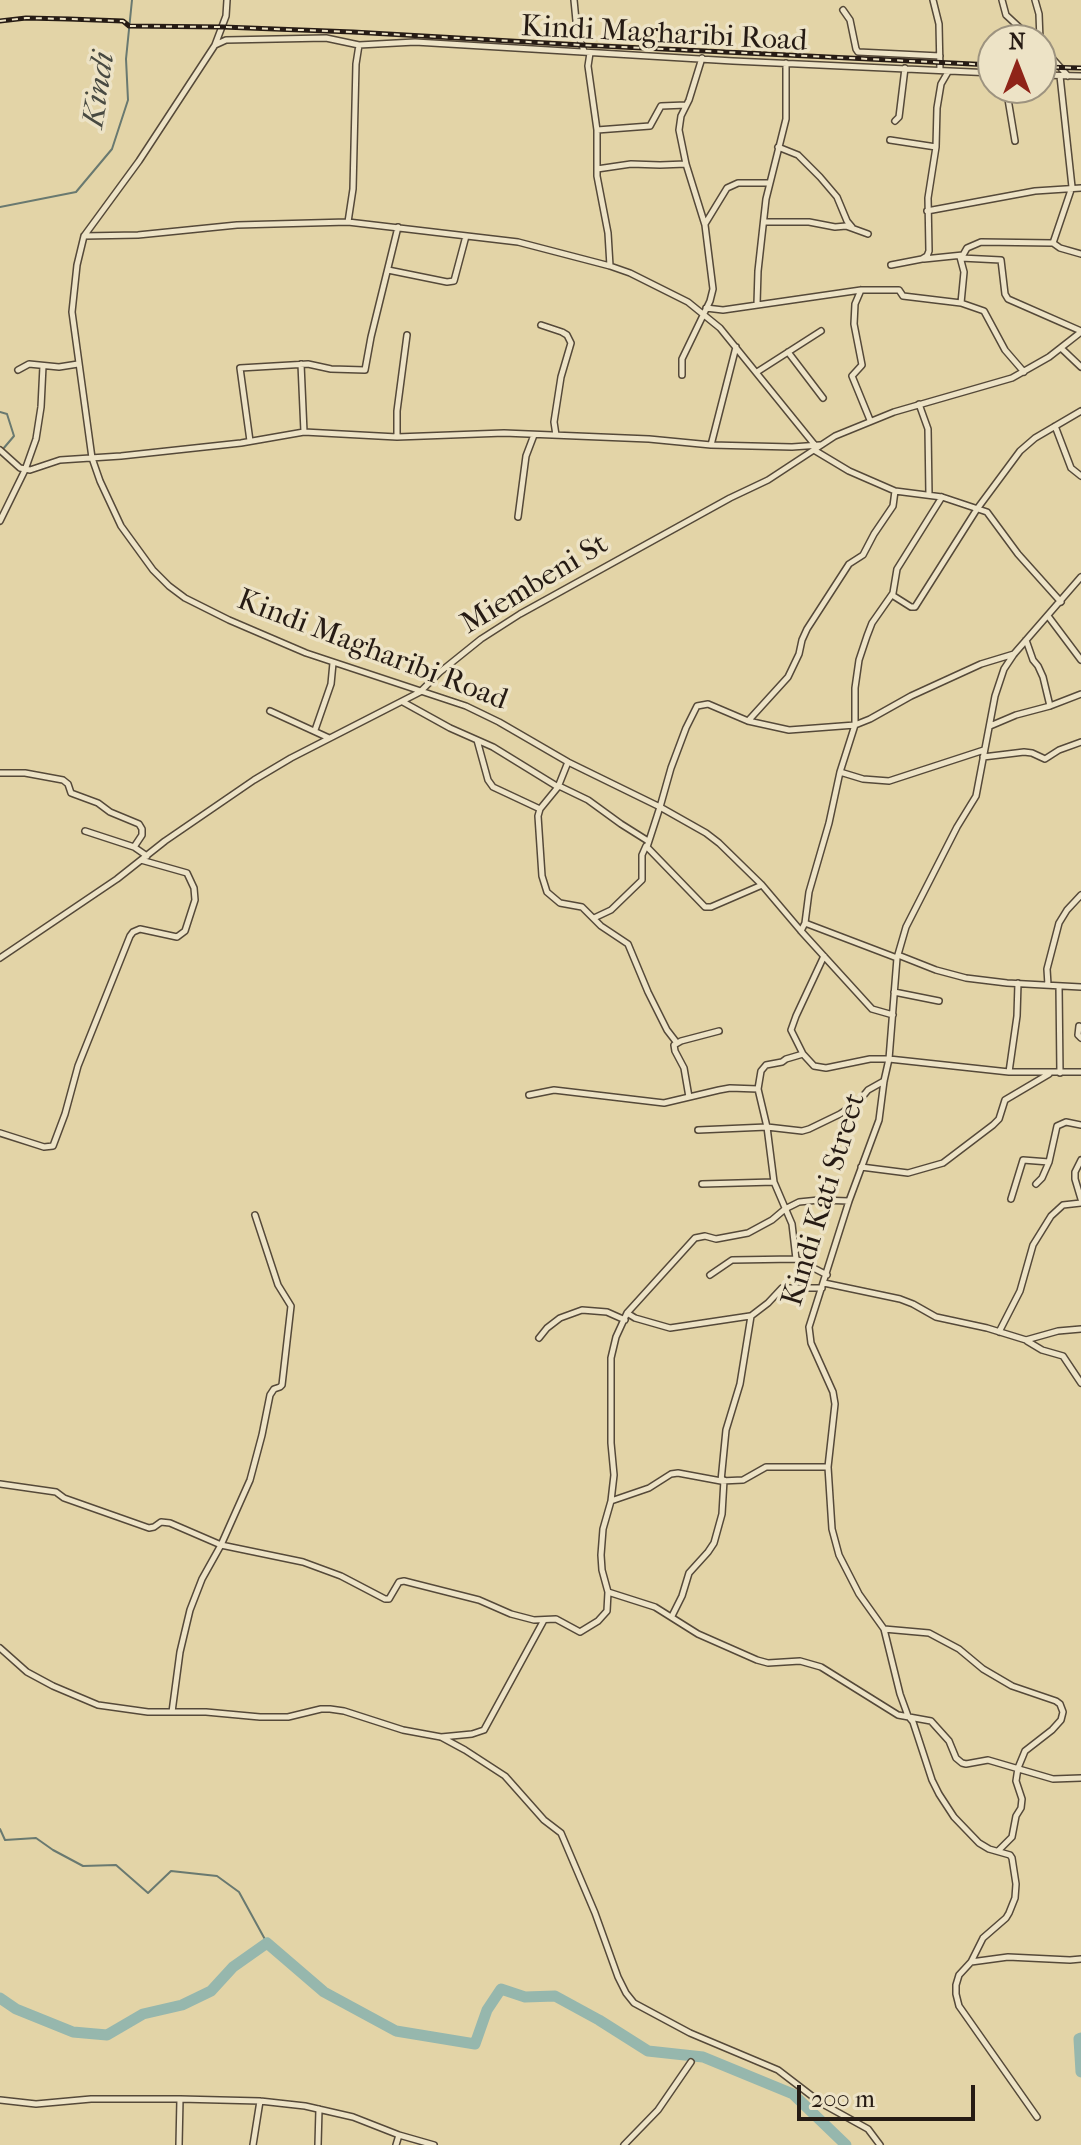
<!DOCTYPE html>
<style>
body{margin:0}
#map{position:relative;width:1081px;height:2145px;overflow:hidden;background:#e3d4a7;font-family:"IM FELL French Canon",serif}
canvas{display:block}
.north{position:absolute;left:977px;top:24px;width:80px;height:80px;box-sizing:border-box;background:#ede3c6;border:2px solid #9d937f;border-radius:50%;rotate:0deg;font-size:22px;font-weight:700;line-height:32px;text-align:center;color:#261b14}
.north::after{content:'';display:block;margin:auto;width:28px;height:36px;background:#8f2418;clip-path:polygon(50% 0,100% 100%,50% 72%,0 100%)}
.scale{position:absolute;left:797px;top:2085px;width:178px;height:36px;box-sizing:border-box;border:4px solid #261b14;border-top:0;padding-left:10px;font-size:24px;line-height:28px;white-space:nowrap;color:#261b14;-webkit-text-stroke:6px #ede3c6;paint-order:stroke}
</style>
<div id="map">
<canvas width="1081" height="2145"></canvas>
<div class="north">N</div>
<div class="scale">200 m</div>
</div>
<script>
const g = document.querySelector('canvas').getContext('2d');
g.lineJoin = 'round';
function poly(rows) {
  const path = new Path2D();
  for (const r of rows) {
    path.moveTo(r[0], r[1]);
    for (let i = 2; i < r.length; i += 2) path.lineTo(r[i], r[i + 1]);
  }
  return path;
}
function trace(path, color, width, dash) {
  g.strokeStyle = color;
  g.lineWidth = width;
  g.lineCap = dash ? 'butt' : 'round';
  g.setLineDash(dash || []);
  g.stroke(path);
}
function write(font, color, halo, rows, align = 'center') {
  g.font = font + ' "IM FELL French Canon",serif';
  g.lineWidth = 7;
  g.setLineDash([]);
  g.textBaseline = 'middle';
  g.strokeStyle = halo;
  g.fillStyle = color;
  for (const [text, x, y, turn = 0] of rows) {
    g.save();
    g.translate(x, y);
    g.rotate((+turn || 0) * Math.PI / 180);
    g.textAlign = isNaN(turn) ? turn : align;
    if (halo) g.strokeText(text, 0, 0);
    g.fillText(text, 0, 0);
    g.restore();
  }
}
trace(poly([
 [0,207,76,192,112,149,128,100,126,59,132,0],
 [0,412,7,414,14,436,3,449],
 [0,1829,5,1840,36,1838,53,1850,83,1866,116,1865,148,1893,171,1871,217,1876,239,1892,267,1943]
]), '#697970', 2);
trace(poly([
 [0,1998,16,2009,73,2032,107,2035,143,2014,182,2005,211,1991,233,1967,267,1943,324,1992,396,2031,475,2044,487,2010,501,1989,525,1997,555,1996,599,2020,648,2051,703,2057,793,2094,846,2145],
 [1081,2038,1079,2039,1081,2072]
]), '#96b7ad', 11);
const minor = poly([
 [574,0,577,31,584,51],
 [933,0,939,24,940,70],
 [1002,0,1006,15,1033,40],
 [1035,0,1039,14,1040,40],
 [843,10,850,20,856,49,858,52,940,56],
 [215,45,226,16,227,0],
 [1041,46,1068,76],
 [590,53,588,66,597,130,597,176,608,233,610,266],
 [1041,75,1081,76],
 [1060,76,1072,187,1053,243,1060,248,1081,254],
 [1008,88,1008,99,1015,141],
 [895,121,899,117,905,68],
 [597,130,650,126,661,106,686,105],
 [890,140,936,147],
 [778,147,798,155,820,177,837,197,847,221,852,227],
 [597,169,631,164,660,165,686,164],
 [927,211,1035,191,1081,188],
 [348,222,353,189,356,64,359,45],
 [764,222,809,222,835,227,846,226,868,234],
 [705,224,727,188,738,183,769,183],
 [84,236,138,235,237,225,348,222,518,242,610,266,630,273,688,302,720,328,814,444],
 [960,257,964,272,961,303],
 [961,258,1001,260,1005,294,1008,299,1081,331],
 [924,259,963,255,967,248,981,242,1053,243],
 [891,265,922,259,927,256,929,251,928,198,936,147,937,108,941,84,948,72],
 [388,270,447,282,454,281,466,236],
 [861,290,855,304,854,324,862,365,852,376,870,420],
 [757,304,758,271,766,199,786,119,786,63],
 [706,308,723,310,861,290,899,290,903,296,961,303,984,311,1005,350,1024,372],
 [541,325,562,332,567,335,571,343,561,377,554,422,556,435],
 [1061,348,1081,367],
 [788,352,823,398],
 [301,364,304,432],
 [18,370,29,364,59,367,78,364],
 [757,372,821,331],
 [682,375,682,359,710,301,713,289,705,225,686,164,679,130,681,116,689,100,702,58],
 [919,404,928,429,929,495],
 [1055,426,1071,468,1081,476],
 [397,437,397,411,407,335],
 [250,441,240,368,308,364,331,369,365,370,371,337,398,227],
 [711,445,736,347],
 [0,450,20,468,30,470,60,460,121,456,241,443,304,432,397,437,504,433,649,439,711,445,792,447,820,445],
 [814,450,849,471,895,491,942,497,987,512,1018,554,1061,602],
 [518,517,526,456,534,435],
 [0,521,25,470,36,439,41,407,43,366],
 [892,595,911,607,915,607,977,509,1020,451,1035,438,1081,411],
 [1048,616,1081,660],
 [1026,640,1033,660,1038,666,1043,677,1050,706],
 [403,702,450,728,493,747,558,787],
 [270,711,329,738],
 [748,721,788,677,799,654,802,640,807,629,849,564,863,555,874,534,893,506,895,491],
 [990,726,1016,715,1050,706,1081,694],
 [315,730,331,684,333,663],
 [477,740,488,780,493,787,540,809],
 [983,757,1024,752,1032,753,1045,759,1059,750,1081,742],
 [568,762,558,787,540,809,538,816,542,876,547,892,560,903,582,907,601,926,628,944,648,992,667,1030,677,1043],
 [840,772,863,779,889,781,984,750],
 [0,773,25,773,63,780,68,784,71,793,98,803,110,812,139,824,142,829,142,835,134,847],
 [559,786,588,800,621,824,648,841],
 [85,831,134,847,147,856],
 [762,885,711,907,705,907,647,847,660,807,671,768,686,728,697,706,708,704,748,721,789,730,855,725,870,719,911,696,981,664,1014,654],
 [594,918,611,910,642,880,642,855,646,846],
 [805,923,897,958],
 [801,931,805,923,809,892,829,823,840,772,855,725,855,688,859,660,867,636,872,623,893,593,897,569,942,497],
 [898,955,936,970,966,978,1007,983,1081,987],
 [824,956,796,1016,791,1030,803,1054,814,1066,826,1068,870,1059,889,1059,1009,1072,1081,1072],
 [0,958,117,879,165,841,254,780,291,758,420,692,440,672,481,639,520,614,730,498,768,480,835,436,894,412,1012,378,1049,357,1081,332],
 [1048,985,1047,969,1059,923,1067,910,1081,895],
 [1059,986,1060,1073],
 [894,992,939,1001],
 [893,1015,872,1009,801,931,762,885,719,843,706,833,660,807,568,762,499,722,466,706,306,653,229,620,185,598,169,586,153,570,121,526,100,481,92,458,72,312,77,265,84,236,139,161,215,45,226,40,326,38,359,45,415,42,733,61,993,73],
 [1079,1026,1078,1035,1081,1038],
 [803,1054,786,1059,782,1062,766,1065,761,1071,758,1089,767,1127,774,1182,792,1224,796,1259,827,1275],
 [1009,1072,1017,1016,1018,983],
 [529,1095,554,1090,664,1103,719,1090,730,1088,758,1089],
 [689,1097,684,1068,675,1051,674,1045,681,1041,719,1031],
 [698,1130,767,1127,802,1131,809,1129,840,1114,859,1101,868,1090,884,1081],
 [0,1133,44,1147,53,1146,65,1114,78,1066,130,936,133,932,140,929,177,937,185,931,195,900,194,888,187,873,141,860],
 [1081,1160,1075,1172,1075,1179,1081,1199],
 [861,1167,908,1173,943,1163,993,1125,999,1119,1005,1100,1049,1074],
 [702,1184,774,1182],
 [1036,1184,1042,1178,1049,1162,1057,1126,1066,1122,1081,1125],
 [1011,1199,1023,1160,1049,1162],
 [710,1275,732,1260,796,1259],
 [824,1283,900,1299,913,1304,936,1317,987,1328,1026,1340,1058,1331,1081,1329],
 [627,1313,635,1318,670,1328,750,1316],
 [999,1332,1020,1291,1033,1245,1051,1216,1063,1205,1081,1203],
 [539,1338,547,1328,560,1318,582,1310,607,1312,625,1320],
 [1027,1341,1042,1350,1063,1356,1081,1383],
 [721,1481,726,1430,740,1384,751,1316,768,1303,782,1288,822,1288],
 [0,1484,56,1492,64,1498,149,1528,154,1527,161,1522,170,1523,221,1545,303,1562,341,1576,385,1599,389,1599,399,1582,404,1581,479,1600,511,1614,534,1620,556,1619,580,1632,598,1621,607,1611,608,1592,602,1570,601,1555,603,1529,611,1501,649,1488,671,1474,678,1473,721,1481,743,1480,766,1467,828,1467],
 [611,1501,614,1475,611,1443,611,1358,616,1337,627,1313,695,1238,705,1236,716,1239,748,1233,772,1220,785,1209,799,1202,819,1200,849,1201],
 [608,1592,655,1607,698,1634,757,1660,768,1663,800,1661,821,1667,898,1715,931,1721,949,1741,956,1758,962,1763,966,1764,988,1760,1053,1779,1081,1778],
 [672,1616,682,1596,689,1573,708,1552,714,1543,722,1514,724,1480],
 [884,1629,929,1633,959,1649,983,1669,1012,1686,1056,1701,1060,1704,1063,1712,1061,1720,1052,1730,1025,1751,1018,1768,1016,1781,1022,1799,1021,1808,1016,1816,1012,1837,998,1851],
 [0,1648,27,1672,53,1686,98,1705,148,1712,206,1712,260,1717,288,1717,321,1709,330,1709,344,1711,403,1730,441,1737,465,1750,505,1776,544,1820,561,1833,595,1913,618,1977,626,1993,634,2003,690,2033,778,2070,821,2103,868,2129,880,2145],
 [172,1712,180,1652,190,1610,202,1579,221,1545,250,1480,262,1435,270,1395,274,1389,280,1387,282,1385,291,1306,278,1285,255,1215],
 [441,1737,472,1734,484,1730,544,1620],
 [971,1962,983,1938,1006,1918,1009,1913,1015,1898,1016,1884,1012,1858,1010,1855,989,1849,979,1843,954,1817,939,1794,932,1780,913,1722,908,1716,900,1694,884,1629,859,1594,839,1555,832,1529,828,1467,835,1404,833,1392,811,1343,809,1327,849,1201,879,1120,884,1081,889,1059,897,958,906,927,957,827,976,796,995,696,1004,669,1014,654,1081,577],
 [0,2100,36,2104,91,2099,180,2099,260,2101,305,2106,353,2117,399,2135,434,2145],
 [1037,2117,959,2006,956,1994,956,1985,959,1975,971,1962,1008,1957,1070,1960,1081,1959],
 [179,2145,180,2099],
 [253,2145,260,2101],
 [318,2145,319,2109],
 [396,2145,399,2135],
 [624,2145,658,2110,691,2062]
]);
trace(minor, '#554939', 8);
trace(minor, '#ede3c6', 5);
const rail = poly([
 [0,21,26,18,69,19,123,21,129,26,223,27,353,32,581,45,993,65],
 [1041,67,1081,68]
]);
trace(rail, '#261b14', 5);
trace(rail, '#ede3c6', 2, [6]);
write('30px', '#261b14', '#ede3c6', [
 ["Kindi Magharibi Road",664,35,3],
 ["Miembeni St",535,585,-31],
 ["Kindi Magharibi Road",372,651,21],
 ["Kindi Kati Street",825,1200,-73]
]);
write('italic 32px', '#484a42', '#ede3c6', [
 ["Kindi",100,90,-81]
]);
</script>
